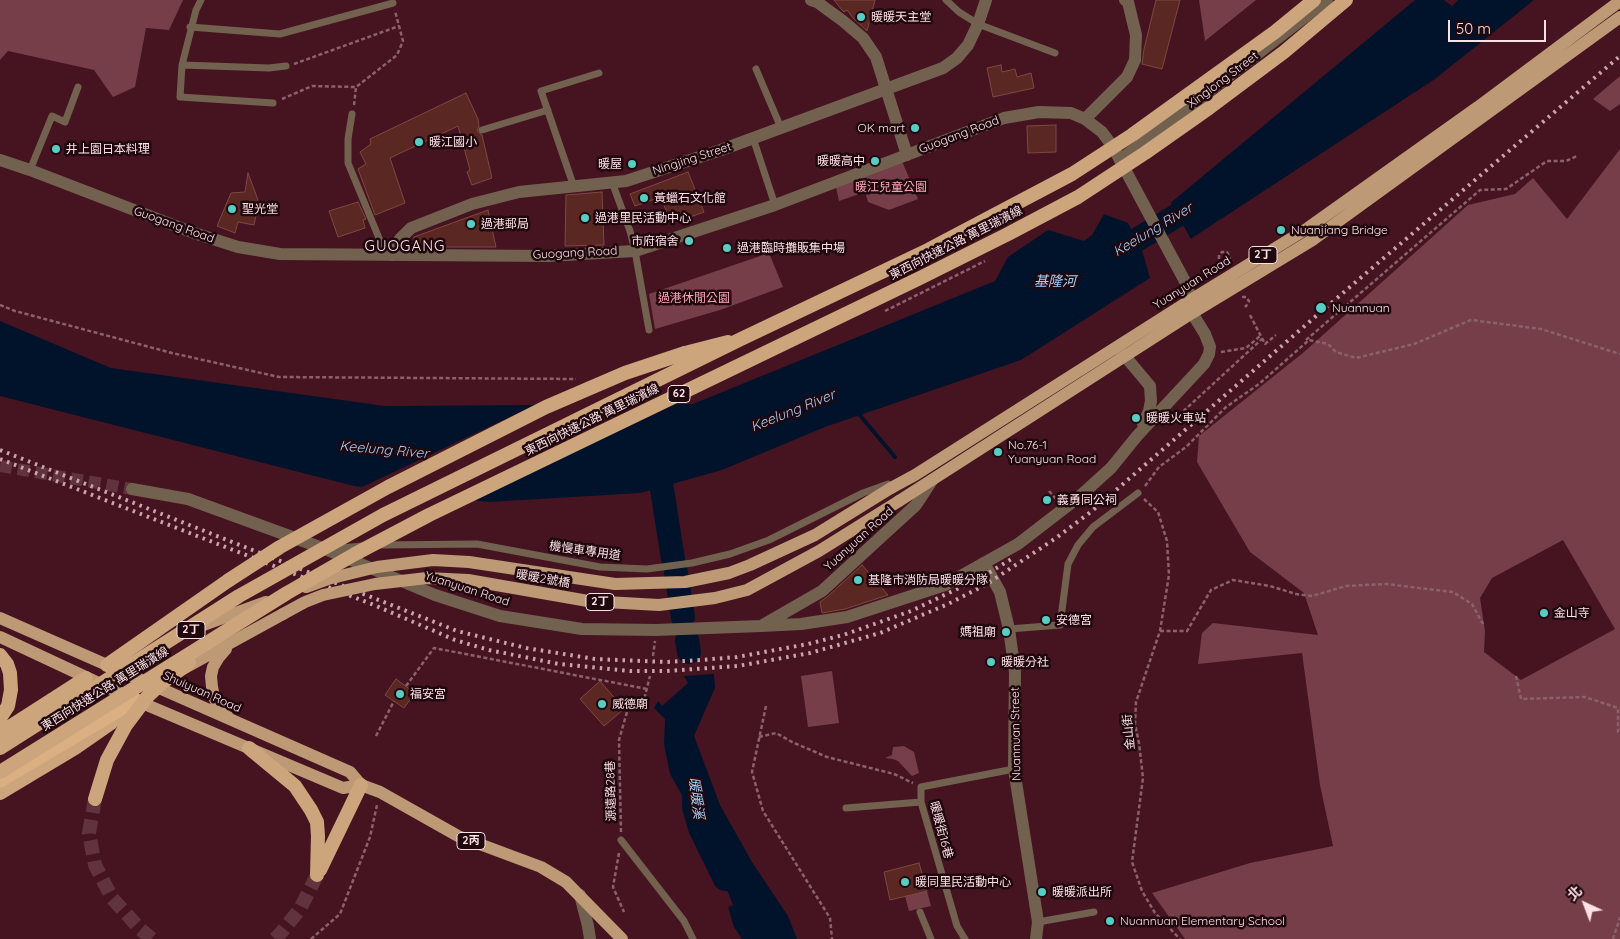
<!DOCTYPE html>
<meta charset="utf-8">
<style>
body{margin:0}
#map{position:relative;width:1620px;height:939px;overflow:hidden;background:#461421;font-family:Quicksand,"Noto Sans TC",sans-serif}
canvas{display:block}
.north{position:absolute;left:1560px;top:879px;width:50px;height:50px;-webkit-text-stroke:4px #1f090e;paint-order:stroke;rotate:317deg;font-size:14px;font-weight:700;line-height:20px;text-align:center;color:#fde1e5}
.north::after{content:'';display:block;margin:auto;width:18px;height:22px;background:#fde1e5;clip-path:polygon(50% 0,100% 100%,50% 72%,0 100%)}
.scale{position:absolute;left:1448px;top:20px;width:98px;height:22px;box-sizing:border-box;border:2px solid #fde1e5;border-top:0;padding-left:6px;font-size:15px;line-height:18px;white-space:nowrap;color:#fde1e5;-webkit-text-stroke:4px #1f090e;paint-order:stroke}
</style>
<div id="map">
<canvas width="1620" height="939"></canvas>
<div class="north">北</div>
<div class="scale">50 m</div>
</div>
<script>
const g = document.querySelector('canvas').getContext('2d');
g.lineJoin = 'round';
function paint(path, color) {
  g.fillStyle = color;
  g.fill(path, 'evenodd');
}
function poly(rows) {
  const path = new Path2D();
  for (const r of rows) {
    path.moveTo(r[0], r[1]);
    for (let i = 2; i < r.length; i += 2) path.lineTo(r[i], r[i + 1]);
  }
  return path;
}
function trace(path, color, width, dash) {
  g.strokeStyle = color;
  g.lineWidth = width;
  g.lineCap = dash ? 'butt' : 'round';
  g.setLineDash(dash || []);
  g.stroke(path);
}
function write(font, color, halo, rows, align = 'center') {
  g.font = font + ' Quicksand,"Noto Sans TC",sans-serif';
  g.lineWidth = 5;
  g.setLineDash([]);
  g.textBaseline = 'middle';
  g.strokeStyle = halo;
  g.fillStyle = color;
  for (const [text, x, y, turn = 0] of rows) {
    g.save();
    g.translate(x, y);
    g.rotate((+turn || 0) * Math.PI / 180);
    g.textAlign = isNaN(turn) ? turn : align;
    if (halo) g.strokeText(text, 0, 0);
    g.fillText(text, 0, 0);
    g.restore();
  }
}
paint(poly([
 [0,0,183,0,169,30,146,28,135,87,113,97,94,70,8,51,0,60],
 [1199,0,1256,0,1205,41],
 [1620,76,1620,104,1610,111,1593,99],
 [1620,149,1620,939,1185,939,1152,893,1250,863,1333,846,1320,785,1302,653,1198,664,1202,633,1213,623,1318,635,1304,593,1250,552,1197,462,1199,436,1304,352,1468,205,1515,194,1533,178,1567,219],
 [1563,540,1615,629,1521,680,1484,652,1485,631,1480,598,1492,578],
 [902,161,918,199,889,210,868,202,865,192,839,201,836,187],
 [769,253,783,287,720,310,655,329,649,294],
 [832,671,839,723,808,727,801,676],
 [904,746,914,752,919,773,912,776,898,761,893,759,885,758,892,755,893,747],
 [927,891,931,906,909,911,905,896]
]), '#753e49');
paint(poly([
 [1415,0,1444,0,1452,6,1458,0,1534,0,1435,79,1186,242,1168,205],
 [1104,214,1128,223,1142,250,1150,278,1021,360,825,427,722,470,640,493,489,502,354,486,0,396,0,321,111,368,385,406,693,404,995,281,1008,257,1048,230,1084,241,1092,235],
 [714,674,715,688,694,736,720,805,752,862,788,916,797,939,742,939,734,927,728,907,733,905,696,813,683,803,683,797,670,774,664,744,665,719,654,708,658,701,662,706,688,683,684,676]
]), '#00132b');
paint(poly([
 [1169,200,1192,241,1187,244,1184,243,1166,206],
 [681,402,466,502,358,489,539,403]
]), '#461421');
trace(poly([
 [858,413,895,457]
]), '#00132b', 4);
trace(poly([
 [1110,256,1201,201],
 [658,464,673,559],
 [676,573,683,617],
 [687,640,689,652],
 [694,780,694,807,700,828,725,879]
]), '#00132b', 24);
const building = poly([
 [834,0,875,0,867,31,853,18,847,10,844,12,842,10,834,0],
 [1156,0,1180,0,1162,69,1142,64,1144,49,1156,0],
 [1001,65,1002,72,1015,69,1017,77,1031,73,1034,88,993,97,987,68,1001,65],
 [466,93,478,119,479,126,477,131,482,135,492,178,472,185,467,172,470,170,458,126,390,158,405,203,375,215,358,169,366,164,360,152,371,144,370,139,466,93],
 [1056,125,1056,152,1028,153,1027,126,1056,125],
 [688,172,704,212,671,224,661,197,635,206,630,194,688,172],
 [248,173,258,200,257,211,254,225,238,222,235,233,217,226,231,193,245,192,248,173],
 [602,192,604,245,565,246,566,195,602,192],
 [358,202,366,219,363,220,365,228,338,237,329,211,358,202],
 [488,210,496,247,414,247,414,237,488,210],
 [862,565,888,595,845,609,822,613,820,602,827,597,862,565],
 [396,679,415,693,404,708,385,695,396,679],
 [600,681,624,709,604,726,580,699,600,681],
 [919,863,927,891,890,900,884,872,919,863]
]);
paint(building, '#5b2722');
trace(building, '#7f4841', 1);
trace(poly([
 [0,466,132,489]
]), '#61333e', 12, [12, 6]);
trace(poly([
 [95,799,89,833,95,865,112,898,140,929,152,939],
 [275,939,280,934,300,909,317,875]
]), '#61333e', 14, [14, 7]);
trace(poly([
 [294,64,399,26],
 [282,99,312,86,356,87],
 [354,105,356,87,397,55,403,41,395,11],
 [1219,259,1219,255,1222,252,1227,252,1230,258,1227,262],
 [1242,297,1246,297,1249,301,1248,304,1245,307],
 [0,305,15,311,172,353,279,377,576,379],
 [885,311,985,261],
 [1250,315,1265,344,1276,335],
 [1306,340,1480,190,1506,189,1547,161,1566,161,1577,156],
 [1221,352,1246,348,1260,336],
 [1173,419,1177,417,1262,339],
 [1145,486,1159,467,1186,447,1226,407,1259,384,1309,340,1328,344,1336,352,1356,358,1414,344,1471,320,1541,329,1620,354],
 [1049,491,1057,500],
 [1144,499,1158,512,1167,541,1169,575,1160,631,1136,702,1135,724,1139,743,1143,778,1132,862,1142,891,1155,913,1180,939],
 [1160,631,1187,631,1211,590,1233,580,1270,586,1296,594,1312,596,1346,586,1386,584,1453,592,1472,604,1483,624],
 [653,656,655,641],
 [1516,676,1521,699,1585,697,1618,708,1618,732,1620,734],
 [406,686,434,648,647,689],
 [766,706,752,772,763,811,830,918,832,939],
 [376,736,394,701],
 [759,737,776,733,792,742,827,757,894,774,913,783],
 [621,832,619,740,627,712,645,696,650,676],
 [619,853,613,887,624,912],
 [311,939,340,914,370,837,377,805],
 [1613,939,1620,917]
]), '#8b626b', 2.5, [4, 2.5]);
trace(poly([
 [201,0,196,10,182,65,180,97,273,103],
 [946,0,959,12,978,24,1055,53],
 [190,27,280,34,393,3],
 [182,65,269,68,286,66],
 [756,69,781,128],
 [352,114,348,139,348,163,386,255],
 [482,130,548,110],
 [753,138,775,205],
 [30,170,52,116,65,122,78,87],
 [612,182,630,231,635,251,649,330],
 [574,187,541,91,599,73],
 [380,545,477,544,600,567,647,569,692,563,730,554,769,540,863,493,888,484],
 [331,549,362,546],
 [1009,629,1060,625,1068,564,1078,545,1093,527,1138,493],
 [846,808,921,802],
 [621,840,684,921,693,939],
 [920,912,931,939],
 [1038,922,1094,912],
 [965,939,957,926,921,802,921,787,1014,769]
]), '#736150', 7);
trace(poly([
 [811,0,817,2,843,21,863,38,876,57,907,155],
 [1085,119,1127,77,1135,60,1136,35,1128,2,1125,0],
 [1120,160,1327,0],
 [392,255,400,239,411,228,472,204,519,192,626,181,721,150,943,68,957,58,968,45,978,24,986,0],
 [132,489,188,499,325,549,435,595,500,616,582,629,656,630,761,626,801,624,847,617,945,585,984,563],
 [763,625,822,591,916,505,933,479],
 [580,895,588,926,590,939]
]), '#736150', 12);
trace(poly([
 [0,160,30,170,194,233,238,247,280,254,548,256,635,251,775,205,1004,118,1039,112,1071,113,1085,119,1102,132,1113,147,1188,287,1192,313,1205,334,1210,347,1209,354,1204,364,1137,436,1111,468,1079,497,1018,544,984,563,1000,592,1009,629,1015,672,1014,769,1038,922,1036,939],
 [1119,349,1150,386,1151,401,1149,411,1143,424]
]), '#736150', 12);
trace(poly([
 [891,488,915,475,1189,301,1308,228,1478,107,1620,1],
 [899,501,1192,313,1314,239,1620,17],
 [0,618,350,772,361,785,380,792,458,836,541,867,566,882,622,939],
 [195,628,266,602],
 [0,637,135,700,343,788,361,785],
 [226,649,219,657,213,667,211,676,212,687,214,697,219,708,228,717],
 [181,670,283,614]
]), '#bd9a75', 12);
trace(poly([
 [685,353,728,342],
 [0,655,7,664,10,673,11,690,8,706,0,718],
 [107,665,229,580],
 [0,733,86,678],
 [249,748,295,786,311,810,317,822,318,836,317,875],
 [0,793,75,748,111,723,124,710],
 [320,870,361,785]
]), '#cca57c', 14);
trace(poly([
 [0,780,135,700]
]), '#dab083', 15);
trace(poly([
 [0,450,457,631,526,648,595,659,666,662,701,660,737,657,808,644,843,635,911,611,982,577,1013,558],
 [0,459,374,605,455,640,489,650,559,664,630,671,666,671,738,666,810,653,880,633,948,604,987,584,1056,538,1092,511,1323,310,1620,56]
]), '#c9a6ad', 4, [2.5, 5]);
trace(poly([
 [306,587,328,579,377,567,433,560,469,562,615,584,685,582,729,573,750,565,815,535,891,488],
 [283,614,305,602,323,595,375,584,427,578,468,580,588,601,659,605,715,598,747,590,819,551,899,501]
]), '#bd9a75', 12);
trace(poly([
 [229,580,280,547,388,487,546,407,625,373,685,353],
 [0,748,239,596,383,515,741,339,928,250,1072,174,1132,135,1275,32,1314,0],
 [0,772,287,593,355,554,429,515,920,278,1008,234,1078,197,1145,153,1209,108,1284,52,1346,0],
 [95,799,107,760,126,725,147,697,163,682,189,663]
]), '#cca57c', 14);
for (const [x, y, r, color] of [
 [861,17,5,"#56cec4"],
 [915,128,5,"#56cec4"],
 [419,142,5,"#56cec4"],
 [56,149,5,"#56cec4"],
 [875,161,5,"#56cec4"],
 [632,164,5,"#56cec4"],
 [644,198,5,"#56cec4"],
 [232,209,5,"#56cec4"],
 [585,218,5,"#56cec4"],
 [471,224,5,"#56cec4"],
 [1281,230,5,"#56cec4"],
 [689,241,5,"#56cec4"],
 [727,248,5,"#56cec4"],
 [1321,308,6,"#56cec4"],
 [1136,418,5,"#56cec4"],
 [998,452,5,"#56cec4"],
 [1047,500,5,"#56cec4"],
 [858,580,5,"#56cec4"],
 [1544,613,5,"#56cec4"],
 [1046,620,5,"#56cec4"],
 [1006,632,5,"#56cec4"],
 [991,662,5,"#56cec4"],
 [400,694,5,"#56cec4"],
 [602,704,5,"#56cec4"],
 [905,882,5,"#56cec4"],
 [1042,892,5,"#56cec4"],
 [1110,921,5,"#56cec4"]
]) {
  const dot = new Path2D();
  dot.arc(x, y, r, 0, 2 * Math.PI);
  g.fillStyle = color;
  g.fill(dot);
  trace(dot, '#1f090e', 2);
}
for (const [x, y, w] of [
 [1263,255,28],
 [679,394,22],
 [600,602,28],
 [191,630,28],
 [471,841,28]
]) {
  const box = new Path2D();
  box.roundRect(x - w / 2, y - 8.5, w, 17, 4);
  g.fillStyle = '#1f090e';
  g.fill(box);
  trace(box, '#fde1e5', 1);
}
write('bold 11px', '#fde1e5', null, [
 ["2丁",1263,255],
 ["62",679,394],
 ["2丁",600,602],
 ["2丁",191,630],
 ["2丙",471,841]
]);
write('12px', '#fde1e5', '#1f090e', [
 ["暖暖天主堂",871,17],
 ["OK mart",905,128,"right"],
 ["暖江國小",429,142],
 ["井上園日本料理",66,149],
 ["暖暖高中",865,161,"right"],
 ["暖屋",622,164,"right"],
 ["黃蠟石文化館",654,198],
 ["聖光堂",242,209],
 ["過港里民活動中心",595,218],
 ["過港郵局",481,224],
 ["Nuanjiang Bridge",1291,230],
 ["市府宿舍",679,241,"right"],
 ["過港臨時攤販集中場",737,248],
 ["Nuannuan",1332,308],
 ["暖暖火車站",1146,418],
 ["No.76-1",1008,445],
 ["Yuanyuan Road",1008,459],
 ["義勇同公祠",1057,500],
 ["基隆市消防局暖暖分隊",868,580],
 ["金山寺",1554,613],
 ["安德宮",1056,620],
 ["媽祖廟",996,632,"right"],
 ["暖暖分社",1001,662],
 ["福安宮",410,694],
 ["威德廟",612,704],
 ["暖同里民活動中心",915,882],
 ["暖暖派出所",1052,892],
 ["Nuannuan Elementary School",1120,921]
], 'left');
write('12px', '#fde1e5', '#1f090e', [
 ["Xinglong Street",1223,80,-37],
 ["Guogang Road",959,135,-21],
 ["Ningjing Street",692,159,-18],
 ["Guogang Road",174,225,20],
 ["東西向快速公路 萬里瑞濱線",956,243,-27],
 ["Guogang Road",575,253,-3],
 ["Yuanyuan Road",1192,283,-32],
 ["東西向快速公路 萬里瑞濱線",592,420,-26],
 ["Yuanyuan Road",859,539,-42],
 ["機慢車專用道",585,551,8],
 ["暖暖2號橋",543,579,10],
 ["Yuanyuan Road",467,589,18],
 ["東西向快速公路 萬里瑞濱線",105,689,-32],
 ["Shuiyuan Road",202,692,24],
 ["金山街",1129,732,-95],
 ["Nuannuan Street",1016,734,-91],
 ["源遠路28巷",611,791,-91],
 ["暖暖街16巷",941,830,75]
]);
write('12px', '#fca6b5', '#1f090e', [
 ["暖江兒童公園",891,187],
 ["過港休閒公園",694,298]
]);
write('italic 14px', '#a2cef9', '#1f090e', [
 ["Keelung River",1153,230,-31],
 ["基隆河",1055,282],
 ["Keelung River",793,411,-22],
 ["Keelung River",384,450,5],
 ["暖暖溪",696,798,83]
]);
g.letterSpacing = '1px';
write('15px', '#fde1e5', '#1f090e', [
 ["GUOGANG",405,246]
]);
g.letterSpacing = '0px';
</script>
